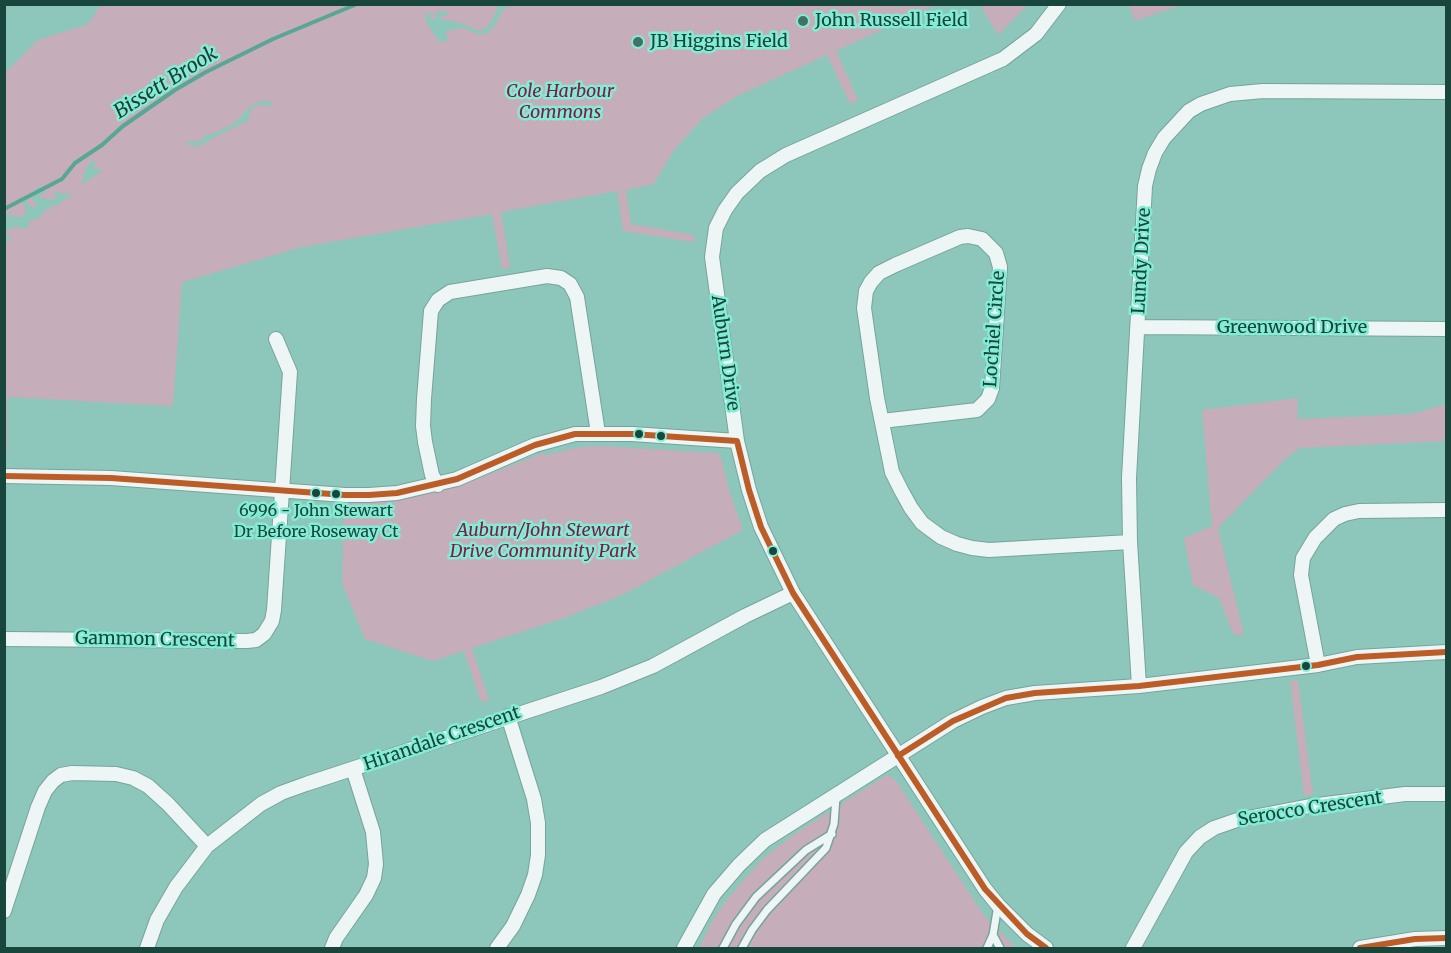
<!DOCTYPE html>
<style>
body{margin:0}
#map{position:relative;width:1451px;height:953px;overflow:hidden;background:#8dc6ba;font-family:Merriweather,serif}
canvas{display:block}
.frame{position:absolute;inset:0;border:6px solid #18453c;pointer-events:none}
</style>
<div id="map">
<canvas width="1451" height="953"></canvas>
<div class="frame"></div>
</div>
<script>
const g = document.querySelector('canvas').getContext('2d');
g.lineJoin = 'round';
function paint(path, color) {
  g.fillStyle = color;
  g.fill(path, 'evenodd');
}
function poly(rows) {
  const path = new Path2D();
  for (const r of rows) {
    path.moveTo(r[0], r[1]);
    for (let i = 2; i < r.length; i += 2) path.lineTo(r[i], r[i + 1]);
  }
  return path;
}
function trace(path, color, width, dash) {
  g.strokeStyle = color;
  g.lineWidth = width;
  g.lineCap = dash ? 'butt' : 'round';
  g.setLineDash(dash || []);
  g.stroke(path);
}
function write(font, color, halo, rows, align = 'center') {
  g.font = font + ' Merriweather,serif';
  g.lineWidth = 5;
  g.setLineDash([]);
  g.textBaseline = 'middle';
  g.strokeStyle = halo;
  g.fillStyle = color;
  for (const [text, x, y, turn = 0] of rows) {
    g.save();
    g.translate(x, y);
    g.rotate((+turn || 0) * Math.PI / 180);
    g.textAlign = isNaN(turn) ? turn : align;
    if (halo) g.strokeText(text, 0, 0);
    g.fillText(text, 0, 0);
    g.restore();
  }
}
paint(poly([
 [101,5,499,5,488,27,480,31,461,23,441,19,441,15,447,16,448,13,446,11,434,13,436,18,434,20,430,17,431,12,427,13,425,16,428,25,440,43,448,40,446,34,447,31,461,28,467,29,477,34,486,34,493,28,502,12,509,5,937,5,836,51,858,100,850,104,827,55,737,96,702,119,674,150,654,184,626,190,631,224,695,235,693,242,623,231,617,191,501,212,510,267,502,269,492,214,302,247,182,282,173,406,7,397,7,451,5,451,4,244,10,240,11,236,7,236,6,242,5,242,5,232,16,226,25,229,28,227,30,220,40,218,44,210,49,210,51,205,56,206,72,194,68,193,64,195,58,192,54,193,56,197,51,200,44,198,40,199,39,197,45,191,40,187,37,187,35,189,37,192,33,193,31,197,36,204,36,208,29,206,26,198,19,197,18,200,24,204,26,212,22,217,12,217,11,211,6,217,7,222,5,223,5,73,38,40,88,24],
 [264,100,274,103,269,106,260,105,252,108,248,119,245,123,240,123,239,126,234,127,197,147,185,143,189,141,199,142,207,134,213,134,233,124,251,106],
 [92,161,95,161,96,164,92,169,99,169,102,171,81,185,86,168],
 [980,5,1028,5,998,35],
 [1129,5,1182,5,1135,21],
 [1298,398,1297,419,1413,414,1446,404,1446,441,1300,448,1284,460,1218,528,1244,635,1233,634,1219,598,1193,585,1184,538,1212,526,1202,410],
 [600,446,718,453,720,455,730,493,743,530,622,595,564,618,472,648,489,700,481,702,464,651,433,661,365,639,342,583,344,507,347,507,348,504,475,480,543,453,545,455,580,447],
 [1298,680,1313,795,1304,796,1290,681],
 [887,775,895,779,985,917,1017,948,699,948,711,923,727,899,763,858,797,832]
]), '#c5aeb9');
trace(poly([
 [4,209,62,179,75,163,102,145,123,126,175,90,206,72,273,39,357,4]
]), '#58a696', 4);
const service = poly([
 [993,935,1000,948],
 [723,948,736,924,756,897,806,850,832,834],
 [742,948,752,930,767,910,826,848,834,824,836,797],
 [987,948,993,935,998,905]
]);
const minor = poly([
 [1138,327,1446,329],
 [882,421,977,410,988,399,992,388,1000,267,996,253,982,239,968,236,960,237,895,265,879,273,871,282,866,291,864,308,877,398,892,472,901,490,911,508,922,523,941,537,957,544,972,548,989,550,1130,542],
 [4,476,111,478,345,495,369,495,397,493,457,479,535,445,575,434,632,434,737,441],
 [438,485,432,475,425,442,423,426,424,399,431,311,438,300,450,292,547,276,561,278,570,284,577,297,598,433],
 [4,639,247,641,256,640,264,634,272,621,274,610,290,372,276,339],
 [1318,665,1301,575,1303,558,1315,538,1334,519,1345,514,1359,511,1446,510],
 [1139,686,1130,542,1129,478,1145,186,1149,169,1155,153,1164,138,1189,111,1201,104,1230,94,1263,91,1446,92],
 [4,911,38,807,45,791,53,781,61,775,72,773,116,774,133,778,148,786,168,804,207,846],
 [147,948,157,920,176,887,207,846,261,804,281,793,306,784,601,687,653,666,745,616,793,593],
 [332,948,336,938,366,895,374,878,376,864,373,832,353,769],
 [497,948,513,926,528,895,535,875,538,855,538,823,534,799,508,716],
 [684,948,714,894,739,865,765,840,953,721,982,707,1006,698,1035,693,1139,686,1318,665,1357,657,1446,652],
 [1046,948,1027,934,998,905,985,889,793,593,761,527,749,490,737,441,712,257,716,228,725,210,737,193,760,171,786,155,1003,59,1036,34,1059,4],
 [1133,948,1186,852,1200,837,1214,828,1237,820,1310,806,1405,794,1446,794],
 [1360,948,1415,939,1446,938]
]);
trace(service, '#76a49b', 10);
trace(minor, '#76a49b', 16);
trace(service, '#eef6f5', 7);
trace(minor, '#eef6f5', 14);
trace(poly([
 [4,476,111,478,345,495,369,495,397,493,457,479,535,445,575,434,632,434,737,441,749,490,761,527,793,593,985,889,1027,934,1046,948],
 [898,756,953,721,1006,698,1035,693,1139,686,1318,665,1357,657,1446,652],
 [1360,948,1415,939,1446,938]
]), '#bc5d28', 6);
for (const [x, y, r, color] of [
 [803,21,6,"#417268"],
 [638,42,6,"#417268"],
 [639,434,5,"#18453c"],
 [661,436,5,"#18453c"],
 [316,493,5,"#18453c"],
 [336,494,5,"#18453c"],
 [773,551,5,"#18453c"],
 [1306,666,5,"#18453c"]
]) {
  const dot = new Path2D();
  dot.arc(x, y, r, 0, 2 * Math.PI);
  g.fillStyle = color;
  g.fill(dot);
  trace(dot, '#83ecd5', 2);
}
write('16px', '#18453c', '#83ecd5', [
 ["6996 - John Stewart",316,511],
 ["Dr Before Roseway Ct",316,532]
]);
write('18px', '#18453c', '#83ecd5', [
 ["John Russell Field",815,21],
 ["JB Higgins Field",650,42]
], 'left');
write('italic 18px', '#801a49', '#83ecd5', [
 ["Cole Harbour",560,92],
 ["Commons",560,113],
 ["Auburn/John Stewart",543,531],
 ["Drive Community Park",543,552]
]);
write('18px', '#18453c', '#83ecd5', [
 ["Lundy Drive",1142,261,-87],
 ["Greenwood Drive",1292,328],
 ["Lochiel Circle",995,329,-86],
 ["Auburn Drive",725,353,82],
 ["Gammon Crescent",155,640,1],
 ["Hirandale Crescent",442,739,-19],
 ["Serocco Crescent",1310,809,-9]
]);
write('italic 20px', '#213d36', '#83ecd5', [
 ["Bissett Brook",166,83,-32]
]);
</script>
